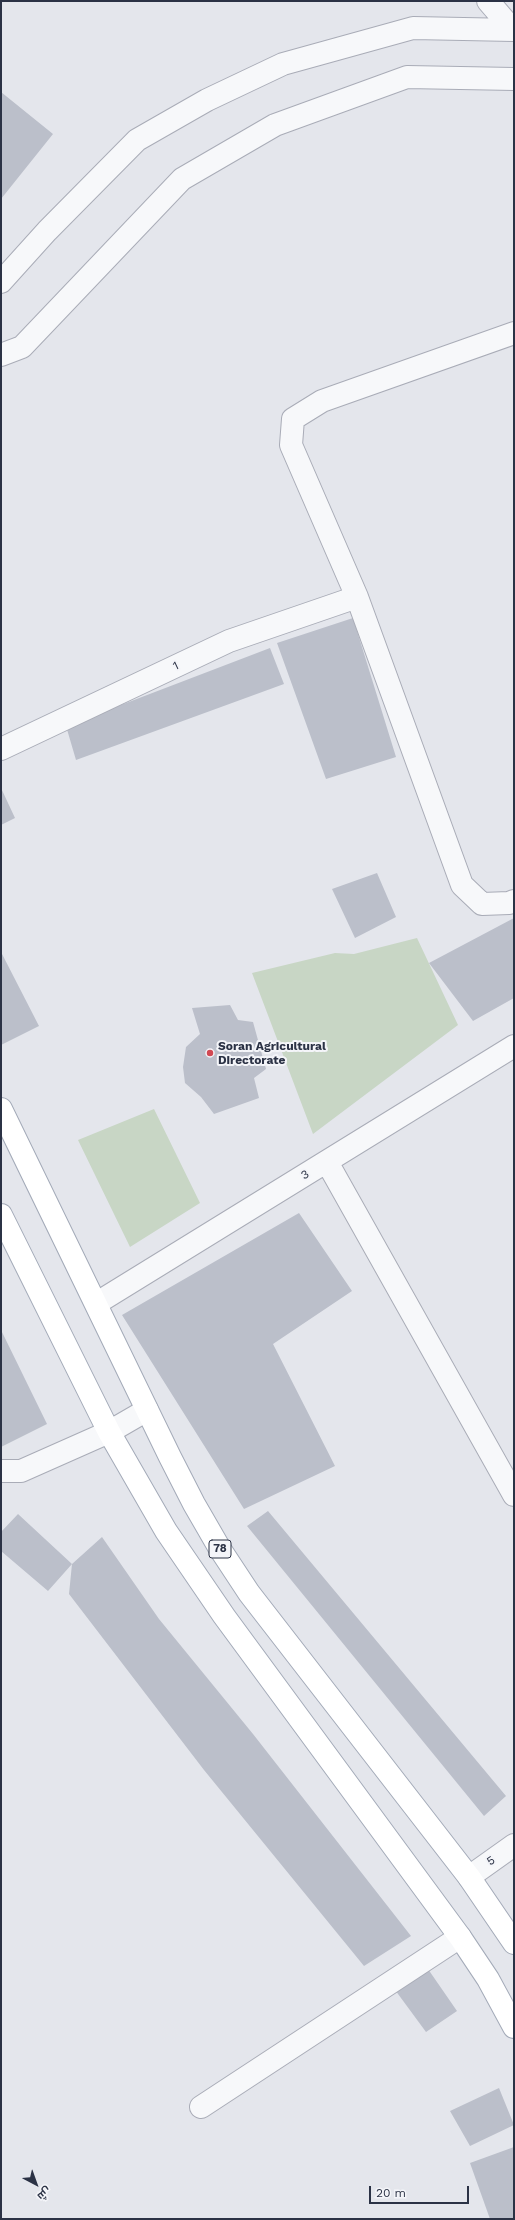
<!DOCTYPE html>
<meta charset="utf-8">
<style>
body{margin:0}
#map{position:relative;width:515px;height:2220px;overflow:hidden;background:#e4e6ec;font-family:"Work Sans",Cairo,sans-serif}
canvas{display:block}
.frame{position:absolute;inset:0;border:2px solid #2b3245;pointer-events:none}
.north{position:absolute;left:16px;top:2164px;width:40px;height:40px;-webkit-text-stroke:3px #f4f5f9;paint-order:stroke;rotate:139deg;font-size:11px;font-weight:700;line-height:16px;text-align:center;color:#2b3245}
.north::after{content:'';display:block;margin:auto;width:14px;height:18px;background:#2b3245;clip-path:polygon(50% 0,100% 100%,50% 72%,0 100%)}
.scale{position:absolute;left:369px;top:2186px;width:100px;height:18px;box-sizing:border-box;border:2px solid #2b3245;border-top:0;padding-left:5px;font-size:12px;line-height:14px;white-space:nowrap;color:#2b3245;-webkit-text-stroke:3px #f4f5f9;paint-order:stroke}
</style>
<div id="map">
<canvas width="515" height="2220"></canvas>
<div class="frame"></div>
<div class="north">ش</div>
<div class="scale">20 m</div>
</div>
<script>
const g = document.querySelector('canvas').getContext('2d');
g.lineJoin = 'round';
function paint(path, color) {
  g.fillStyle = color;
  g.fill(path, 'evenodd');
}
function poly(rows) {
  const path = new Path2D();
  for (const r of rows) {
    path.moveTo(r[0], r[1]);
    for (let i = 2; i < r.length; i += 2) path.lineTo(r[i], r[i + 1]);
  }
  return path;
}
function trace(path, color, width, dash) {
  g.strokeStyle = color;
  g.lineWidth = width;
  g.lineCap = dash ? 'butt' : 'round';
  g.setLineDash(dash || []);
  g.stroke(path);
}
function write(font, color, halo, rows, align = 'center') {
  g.font = font + ' "Work Sans",sans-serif';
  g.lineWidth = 4;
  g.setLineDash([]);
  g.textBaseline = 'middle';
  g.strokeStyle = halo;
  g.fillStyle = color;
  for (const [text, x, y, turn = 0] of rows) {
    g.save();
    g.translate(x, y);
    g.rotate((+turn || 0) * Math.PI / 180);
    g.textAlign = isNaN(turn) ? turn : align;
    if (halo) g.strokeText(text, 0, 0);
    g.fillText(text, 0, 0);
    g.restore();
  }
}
paint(poly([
 [417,938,458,1025,313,1134,252,973,335,953,354,954],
 [154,1109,200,1203,130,1247,78,1140]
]), '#c8d6c5');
paint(poly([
 [1,92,53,134,1,199],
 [353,618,396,757,326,779,277,643],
 [270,648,284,684,76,760,66,726],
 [1,788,15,818,1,825],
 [377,873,396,917,355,938,332,889],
 [514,918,514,998,473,1021,429,963],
 [1,952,39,1026,1,1045],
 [230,1005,238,1020,253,1022,266,1069,254,1078,259,1098,214,1114,201,1097,185,1083,183,1067,186,1047,200,1034,192,1008],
 [299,1213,352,1291,273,1344,335,1466,244,1509,122,1315],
 [1,1330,47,1424,1,1447],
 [268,1511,506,1796,484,1816,247,1526],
 [18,1514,72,1564,48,1591,1,1551,1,1532],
 [102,1537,159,1619,253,1734,411,1936,364,1966,204,1770,69,1594,72,1564],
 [419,1956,457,2011,426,2032,387,1979],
 [499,2088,514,2125,470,2146,450,2111],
 [514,2147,514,2219,490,2219,470,2163]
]), '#bbbfca');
const minor = poly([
 [488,1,513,30],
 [1,282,47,231,137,140,207,100,283,64,413,28,514,30],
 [514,333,322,401,293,419,291,445,357,597,462,885,482,904,509,903,514,901],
 [1,355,22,347,182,179,275,125,407,77,514,79],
 [1,749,229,641,357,597],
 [327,1162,514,1495],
 [97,1303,514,1046],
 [1,1471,21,1471,109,1432,147,1410],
 [469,1877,514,1845],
 [201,2107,460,1937]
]);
const major = poly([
 [1,1109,170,1457,194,1504,220,1549,249,1593,469,1877,514,1943],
 [1,1215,109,1432,166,1531,224,1616,460,1937,488,1979,514,2027]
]);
trace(minor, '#a9acb7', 24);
trace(major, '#a3aab8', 24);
trace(minor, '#f7f8fa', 22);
trace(major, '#fff', 22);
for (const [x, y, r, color] of [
 [210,1053,4,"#d14953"]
]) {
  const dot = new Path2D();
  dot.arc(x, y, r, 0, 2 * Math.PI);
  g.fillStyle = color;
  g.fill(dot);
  trace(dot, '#f4f5f9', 1.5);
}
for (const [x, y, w] of [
 [220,1549,22]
]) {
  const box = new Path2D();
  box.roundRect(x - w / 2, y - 9, w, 18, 3);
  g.fillStyle = '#f4f5f9';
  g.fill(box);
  trace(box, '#2b3245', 1);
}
write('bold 11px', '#2b3245', null, [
 ["78",220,1549]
]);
write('12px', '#2b3245', '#f4f5f9', [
 ["1",176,666,-25],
 ["3",305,1175,-32],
 ["5",491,1861,-34]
]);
write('bold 12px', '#2b3245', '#f4f5f9', [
 ["Soran Agricultural",218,1046],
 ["Directorate",218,1060]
], 'left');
</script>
